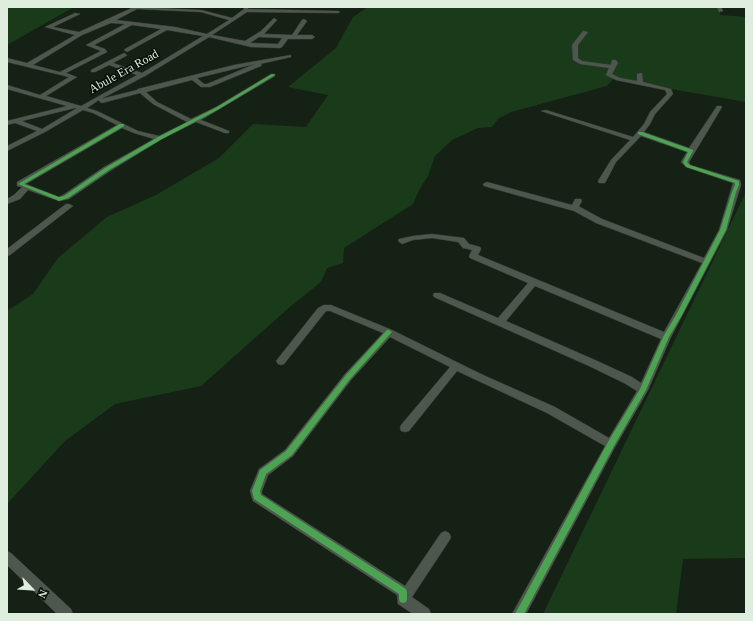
<!DOCTYPE html>
<style>
body{margin:0}
#map{position:relative;width:753px;height:621px;overflow:hidden;background:#162116;font-family:"Times New Roman",serif}
canvas{display:block}
.frame{position:absolute;inset:0;border:8px solid #dfeddf;pointer-events:none}
.north{position:absolute;left:12px;top:569px;width:40px;height:40px;-webkit-text-stroke:3px #050d05;paint-order:stroke;rotate:115deg;font-size:11px;font-weight:700;line-height:16px;text-align:center;color:#dfeddf}
.north::after{content:'';display:block;margin:auto;width:14px;height:18px;background:#dfeddf;clip-path:polygon(50% 0,100% 100%,50% 72%,0 100%)}
</style>
<div id="map">
<canvas width="753" height="621"></canvas>
<div class="frame"></div>
<div class="north">N</div>
</div>
<script>
const g = document.querySelector('canvas').getContext('2d');
g.lineJoin = 'round';
function paint(path, color) {
  g.fillStyle = color;
  g.fill(path, 'evenodd');
}
function poly(rows) {
  const path = new Path2D();
  for (const r of rows) {
    path.moveTo(r[0], r[1]);
    for (let i = 2; i < r.length; i += 2) path.lineTo(r[i], r[i + 1]);
  }
  return path;
}
function trace(path, color, width, dash) {
  g.strokeStyle = color;
  g.lineWidth = width;
  g.lineCap = dash ? 'butt' : 'round';
  g.setLineDash(dash || []);
  g.stroke(path);
}
function write(font, color, halo, rows, align = 'center') {
  g.font = font + ' "Times New Roman",serif';
  g.lineWidth = 3;
  g.setLineDash([]);
  g.textBaseline = 'middle';
  g.strokeStyle = halo;
  g.fillStyle = color;
  for (const [text, x, y, turn = 0] of rows) {
    g.save();
    g.translate(x, y);
    g.rotate((+turn || 0) * Math.PI / 180);
    g.textAlign = isNaN(turn) ? turn : align;
    if (halo) g.strokeText(text, 0, 0);
    g.fillText(text, 0, 0);
    g.restore();
  }
}
paint(poly([
 [7,7,74,7,7,45],
 [368,7,720,7,720,15,746,17,746,102,613,79,607,86,511,112,498,119,492,127,478,128,452,140,435,156,428,176,419,190,413,204,344,248,343,263,327,268,321,282,292,305,201,386,115,404,65,441,7,504,7,311,33,294,58,258,107,217,156,195,219,158,253,124,306,127,328,95,288,87,336,48,353,17],
 [746,192,746,558,683,559,676,614,543,614]
]), '#193b1a');
const minor = poly([
 [134,7,201,10,232,18,244,9,244,7,248,7,248,9,338,11,340,12,338,13,247,12,212,35,245,41,261,31,274,18,277,20,264,34,292,35,302,20,304,19,307,21,297,35,312,35,315,37,312,39,288,39,282,47,280,48,251,47,209,37,145,76,101,99,137,90,138,89,234,65,291,55,291,57,260,64,262,65,261,66,210,87,201,87,192,80,146,92,157,102,191,119,216,107,271,74,275,74,275,76,201,120,229,131,229,133,225,133,196,122,162,139,110,171,69,199,59,201,28,190,20,199,7,204,7,199,14,195,22,187,17,186,17,182,117,125,93,113,83,110,45,132,7,151,7,146,37,131,15,123,7,125,7,121,67,106,7,89,7,85,40,95,69,77,7,62,7,58,27,63,75,35,45,27,75,13,80,14,53,27,79,32,134,7],
 [137,9,201,12,229,20,207,34,175,27,116,20,137,9],
 [111,23,125,24,86,45,101,51,60,72,33,65,82,35,111,23],
 [132,25,161,29,125,49,124,50,127,52,167,30,203,36,142,73,113,63,126,56,127,55,124,53,91,70,91,72,95,72,109,65,137,75,81,106,46,96,77,77,66,73,107,52,105,49,94,45,132,25],
 [259,37,282,38,278,44,250,43,259,37],
 [255,64,207,84,204,84,197,78,255,64],
 [140,93,153,104,187,122,159,136,138,131,97,111,87,108,99,100,100,102,102,103,140,93],
 [75,108,77,108,42,129,22,121,75,108],
 [122,128,134,133,154,139,104,167,63,195,59,197,26,184,122,128],
 [717,7,721,7,723,11,719,12,717,7],
 [583,31,588,32,578,45,578,58,582,61,611,65,612,60,616,60,618,63,612,74,620,78,637,81,637,74,642,73,643,82,671,89,673,94,655,114,650,124,644,132,689,148,717,106,721,106,722,107,689,162,690,165,740,180,741,185,727,230,671,337,648,390,615,447,526,614,512,614,605,446,547,413,457,371,409,431,405,432,401,431,400,428,401,425,450,367,390,337,351,380,293,456,268,475,262,491,262,494,405,586,441,533,445,531,449,533,451,537,449,541,412,597,429,609,431,614,413,614,398,604,397,595,253,501,250,491,259,469,285,450,345,374,383,333,330,311,326,311,284,364,281,365,278,364,276,361,318,308,324,305,331,305,392,330,481,374,555,407,609,438,637,391,624,383,589,366,434,297,433,295,434,293,440,293,498,318,528,283,470,258,469,256,472,250,463,248,458,242,432,238,413,240,402,244,398,241,399,239,413,236,432,234,464,238,469,244,480,247,481,249,478,255,664,332,702,263,596,223,574,211,484,186,483,184,487,182,572,205,575,199,581,199,582,201,579,206,580,207,602,219,704,258,719,230,733,183,686,167,681,162,687,152,641,136,616,162,605,183,599,183,598,181,611,160,630,140,541,111,546,110,633,137,644,124,650,112,667,94,665,90,616,80,606,75,609,68,580,64,573,60,572,45,583,31],
 [535,286,661,339,641,383,632,377,595,360,506,321,535,286],
 [66,204,69,204,73,206,10,255,7,256,7,249,66,204],
 [7,551,11,553,71,609,73,614,57,614,7,565,7,551]
]);
trace(minor, '#333b33', 1);
paint(minor, '#4d574d');
paint(poly([
 [272,74,275,75,219,109,162,139,109,170,68,198,59,201,57,200,18,184,120,124,124,124,124,126,24,184,59,197,64,196,105,168,158,137,217,107,272,74],
 [638,132,642,132,693,150,693,151,687,162,690,165,739,181,739,185,736,192,726,230,682,315,669,337,646,390,614,446,524,614,515,614,608,442,640,389,663,337,676,315,720,230,732,192,735,185,735,183,686,167,683,162,688,152,638,134,638,132],
 [387,330,389,330,392,332,350,379,292,455,266,474,260,491,261,495,406,589,407,592,407,599,406,602,403,603,400,602,399,599,399,594,254,499,252,491,260,470,286,451,346,375,387,330]
]), '#4ca352');
write('12px', '#dfeddf', '#050d05', [
 ["Abule Era Road",124,72,-29]
]);
</script>
